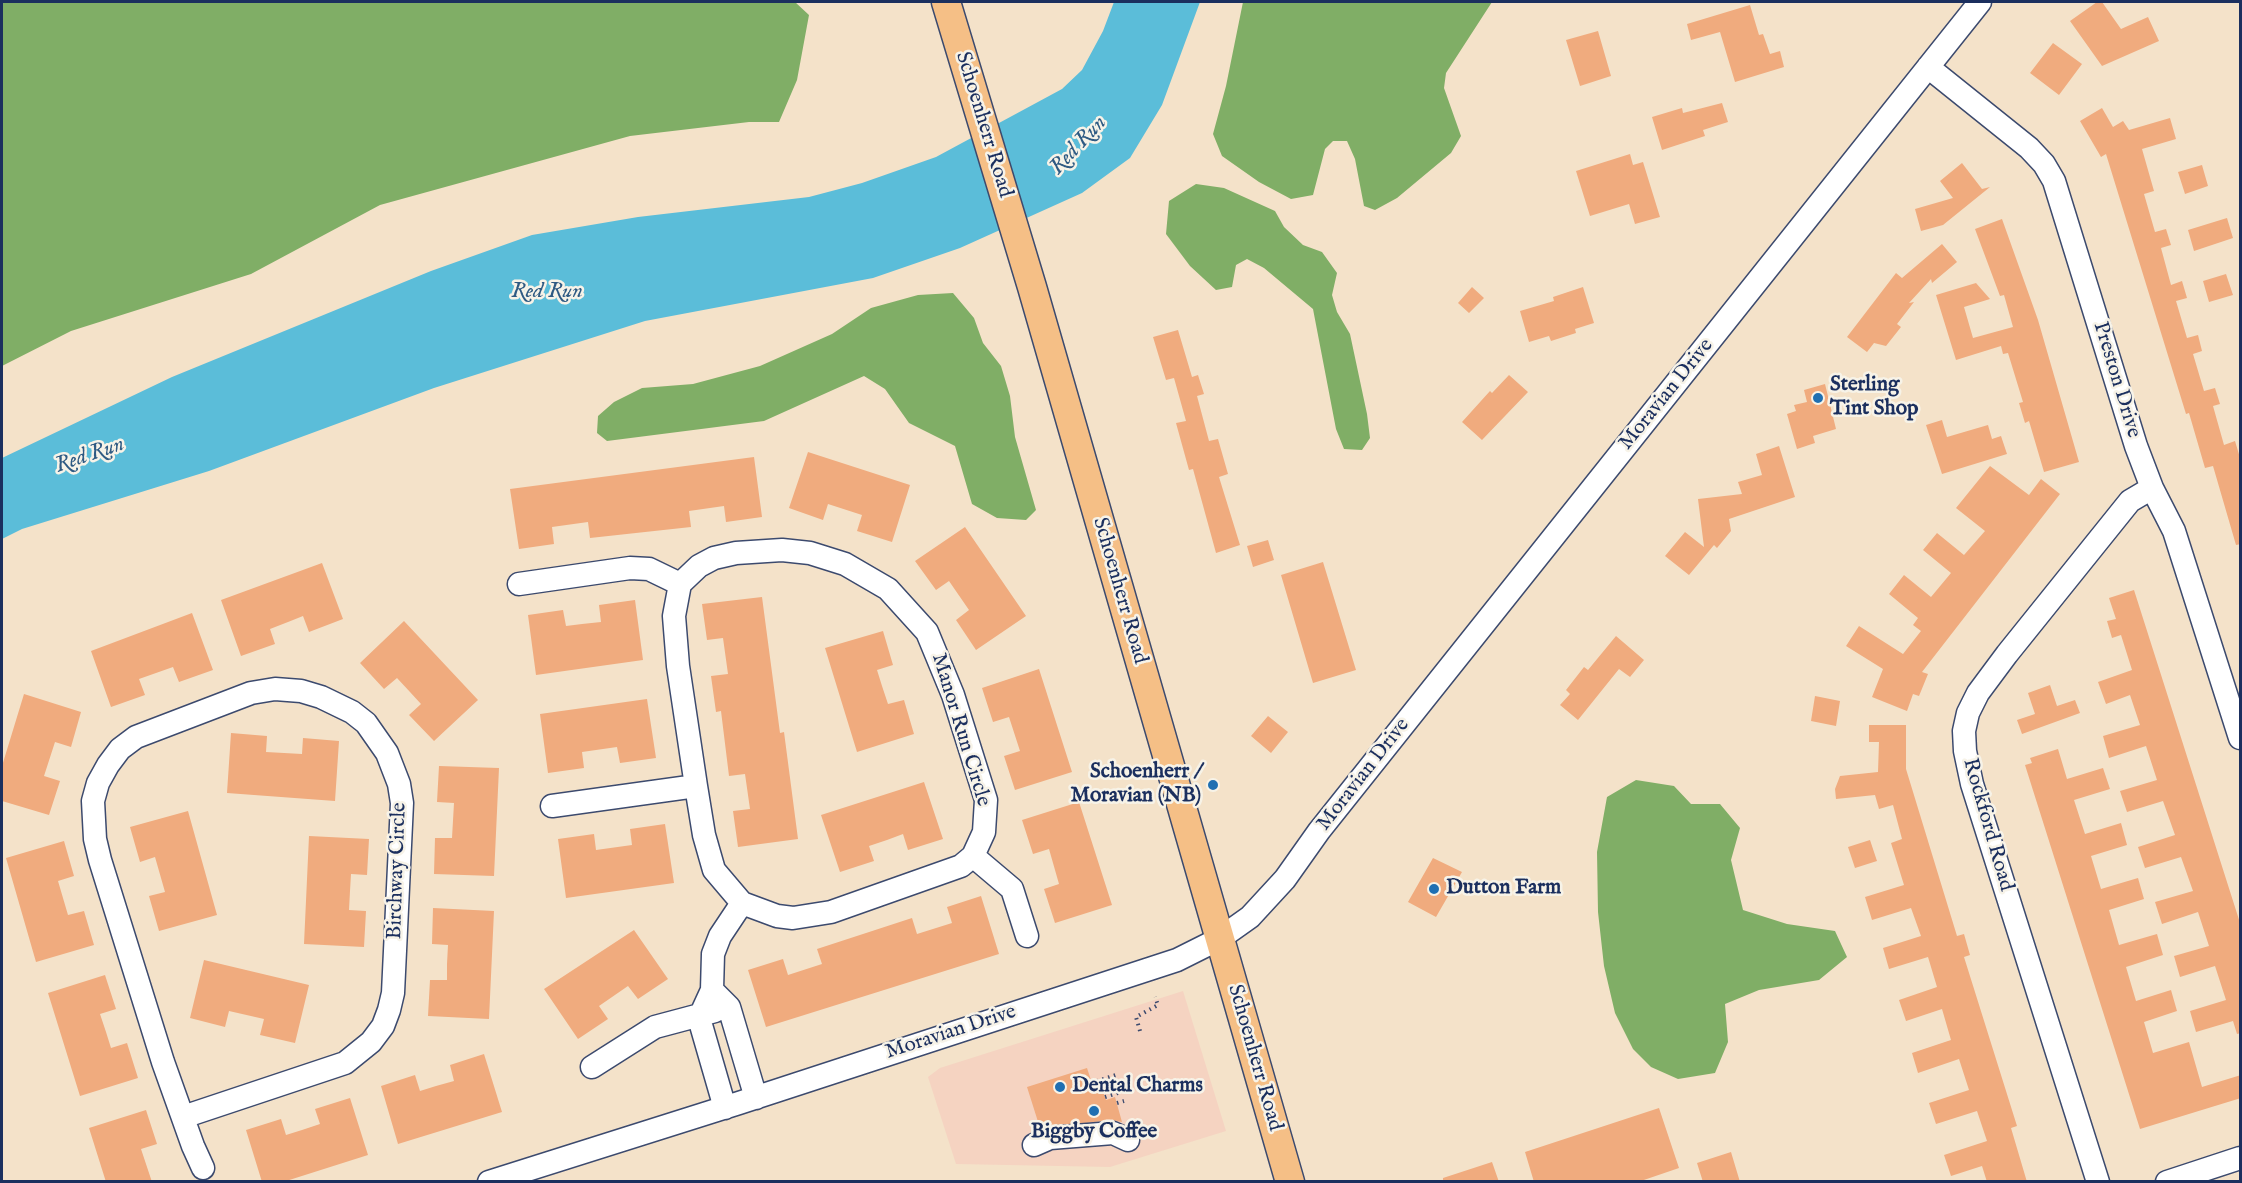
<!DOCTYPE html>
<style>
body{margin:0}
#map{position:relative;width:2242px;height:1183px;overflow:hidden;background:#f4e2c9;font-family:"IM FELL English",serif}
canvas{display:block}
.frame{position:absolute;inset:0;border:3px solid #1b2f5e;pointer-events:none}
</style>
<div id="map">
<canvas width="2242" height="1183"></canvas>
<div class="frame"></div>
</div>
<script>
const g = document.querySelector('canvas').getContext('2d');
g.lineJoin = 'round';
function paint(path, color) {
  g.fillStyle = color;
  g.fill(path, 'evenodd');
}
function poly(rows) {
  const path = new Path2D();
  for (const r of rows) {
    path.moveTo(r[0], r[1]);
    for (let i = 2; i < r.length; i += 2) path.lineTo(r[i], r[i + 1]);
  }
  return path;
}
function trace(path, color, width, dash) {
  g.strokeStyle = color;
  g.lineWidth = width;
  g.lineCap = dash ? 'butt' : 'round';
  g.setLineDash(dash || []);
  g.stroke(path);
}
function write(font, color, halo, rows, align = 'center') {
  g.font = font + ' "IM FELL English",serif';
  g.lineWidth = 5;
  g.setLineDash([]);
  g.textBaseline = 'middle';
  g.strokeStyle = halo;
  g.fillStyle = color;
  for (const [text, x, y, turn = 0] of rows) {
    g.save();
    g.translate(x, y);
    g.rotate((+turn || 0) * Math.PI / 180);
    g.textAlign = isNaN(turn) ? turn : align;
    if (halo) g.strokeText(text, 0, 0);
    g.fillText(text, 0, 0);
    g.restore();
  }
}
paint(poly([
 [1183,991,1226,1131,1110,1167,956,1164,928,1077,940,1068]
]), '#f5d3c1');
paint(poly([
 [2,2,795,2,809,15,797,80,779,122,749,122,630,136,380,205,251,274,71,331,2,366],
 [1243,2,1492,2,1446,73,1444,88,1461,136,1451,153,1397,198,1375,210,1364,206,1355,159,1347,141,1333,141,1325,149,1313,195,1291,199,1259,182,1222,156,1213,134,1226,86],
 [1196,184,1224,188,1275,211,1284,227,1303,245,1322,252,1337,273,1332,295,1337,312,1350,334,1367,414,1370,438,1362,450,1344,449,1336,429,1313,309,1264,268,1247,259,1236,265,1232,287,1216,290,1190,266,1166,234,1169,201],
 [953,293,974,318,983,343,1001,366,1010,396,1015,437,1036,510,1026,520,997,518,972,504,955,446,909,423,885,389,864,376,764,421,607,441,597,433,598,416,614,402,642,388,693,384,760,366,832,334,871,308,918,295],
 [1636,780,1674,786,1691,804,1720,804,1740,828,1731,860,1743,910,1787,924,1835,931,1847,957,1819,980,1759,990,1725,1004,1728,1042,1715,1073,1678,1079,1651,1067,1633,1049,1615,1013,1604,966,1598,912,1597,852,1607,797]
]), '#80ae66');
paint(poly([
 [1114,2,1200,2,1162,105,1130,158,1082,193,960,248,873,278,645,321,434,388,209,471,22,529,2,539,2,458,172,377,431,271,532,235,638,217,809,197,862,183,936,157,1062,89,1082,70,1103,31]
]), '#5bbdd9');
paint(poly([
 [2097,2,2102,2,2121,29,2148,17,2159,41,2102,66,2070,21],
 [1750,5,1759,35,1763,34,1770,54,1780,51,1784,67,1735,82,1720,32,1691,40,1687,24],
 [1598,31,1611,76,1580,86,1566,40],
 [2053,43,2082,64,2059,95,2030,73],
 [1722,103,1728,122,1703,130,1705,136,1662,150,1652,117,1682,108,1683,113],
 [2102,108,2113,127,2123,121,2129,130,2170,118,2176,139,2142,149,2154,191,2144,194,2155,232,2166,229,2171,245,2161,248,2171,285,2182,281,2187,298,2176,301,2187,338,2198,335,2202,351,2193,354,2204,391,2215,388,2220,404,2213,406,2224,445,2235,441,2241,461,2241,544,2236,545,2213,466,2205,468,2189,413,2186,414,2106,154,2101,157,2080,121],
 [1630,154,1633,165,1643,162,1660,217,1635,224,1629,204,1590,216,1576,171],
 [1962,163,1982,189,1990,187,1943,225,1921,231,1915,209,1953,198,1940,181],
 [2202,165,2208,186,2185,194,2178,172],
 [2227,218,2233,238,2194,251,2188,230],
 [2002,219,2038,320,2079,462,2044,472,2029,421,2025,423,2019,403,2023,402,2008,353,2003,354,2001,346,1956,360,1936,295,1976,283,1990,299,1964,307,1973,338,2013,327,2004,295,2000,296,1975,229],
 [1942,244,1957,262,1932,283,1931,279,1909,303,1914,302,1897,324,1901,327,1886,346,1874,343,1867,352,1847,337,1896,273,1902,278],
 [2226,274,2233,295,2209,302,2203,281],
 [1472,287,1484,298,1469,313,1458,303],
 [1583,287,1594,323,1575,329,1576,333,1551,341,1549,336,1529,342,1520,311,1554,301,1553,297],
 [1178,330,1192,377,1198,375,1204,394,1197,396,1209,441,1218,439,1228,474,1219,477,1240,545,1216,553,1193,469,1189,470,1176,423,1186,421,1174,378,1166,380,1153,337],
 [1509,375,1528,392,1482,440,1462,422,1490,391,1492,393],
 [1825,384,1836,429,1813,436,1815,443,1797,449,1787,414,1796,411,1794,405,1807,402,1804,390],
 [1942,420,1947,437,1988,425,1992,439,2001,436,2007,454,1942,474,1926,425],
 [1779,446,1795,497,1729,519,1731,531,1717,548,1714,545,1689,575,1665,556,1685,532,1704,547,1698,499,1742,494,1738,482,1762,475,1756,454],
 [808,452,910,485,892,542,857,531,862,515,828,504,823,520,789,508],
 [754,457,762,517,726,522,724,506,689,511,691,527,590,538,588,522,552,527,554,544,519,549,510,489],
 [1990,466,2029,495,2041,479,2060,494,1922,672,1928,674,1919,696,1913,694,1907,711,1872,697,1883,669,1846,646,1859,626,1903,654,1921,631,1913,625,1918,618,1889,594,1904,575,1931,597,1951,573,1923,550,1937,533,1964,555,1985,531,1956,508],
 [965,527,1026,616,976,650,956,620,969,610,949,581,936,590,915,561],
 [1268,540,1274,560,1253,567,1247,546],
 [1323,562,1356,670,1313,683,1281,575],
 [322,563,343,619,309,632,303,616,288,622,270,629,275,644,241,656,221,600],
 [2134,590,2241,926,2241,1033,2237,1034,2233,1021,2196,1032,2190,1011,2226,1000,2215,966,2180,977,2174,956,2209,946,2198,912,2162,924,2155,902,2193,891,2181,857,2145,868,2138,847,2175,835,2163,801,2127,812,2120,791,2157,780,2146,746,2109,758,2103,736,2140,725,2130,695,2106,704,2098,682,2132,670,2121,635,2112,638,2107,621,2116,619,2109,598],
 [762,597,780,733,784,732,798,839,738,847,733,811,750,809,745,774,729,776,721,711,716,712,711,676,728,674,723,638,707,640,702,604],
 [635,600,643,660,536,675,528,615,563,610,566,626,582,624,601,622,599,605],
 [192,613,213,670,179,682,173,667,139,679,145,695,111,707,91,651],
 [404,621,478,700,434,741,409,715,421,704,410,692,397,678,384,689,360,663],
 [883,631,893,665,877,670,882,686,888,704,904,700,914,734,857,752,825,648],
 [1616,636,1644,660,1630,677,1619,669,1578,720,1560,705,1570,694,1566,690,1584,667,1588,670],
 [1039,669,1072,772,1015,790,1004,756,1020,751,1009,717,993,722,982,688],
 [2050,685,2057,706,2075,700,2080,713,2022,734,2017,720,2035,714,2028,693],
 [24,694,81,712,71,747,55,742,44,776,60,781,49,815,2,801,2,766],
 [1815,696,1840,701,1836,726,1811,721],
 [647,699,656,758,620,763,617,747,582,752,584,768,548,773,540,714],
 [1268,716,1288,732,1271,753,1251,736],
 [1869,725,1906,725,1906,769,1957,936,1964,934,1970,955,1964,957,2017,1126,2011,1128,2027,1182,1987,1182,1982,1166,1951,1176,1944,1155,1987,1141,1977,1111,1936,1124,1929,1103,1969,1090,1959,1059,1918,1073,1912,1053,1951,1040,1942,1009,1906,1021,1899,1000,1937,987,1928,957,1889,969,1883,948,1921,936,1911,908,1872,920,1865,897,1904,885,1891,843,1902,839,1893,805,1879,809,1875,795,1836,799,1835,789,1840,776,1878,772,1879,742,1869,742],
 [231,733,267,736,266,752,302,754,303,738,339,741,335,801,227,793],
 [2058,749,2067,779,2103,768,2110,789,2074,800,2085,834,2121,823,2127,845,2091,856,2101,889,2138,878,2144,899,2109,910,2119,945,2157,934,2163,955,2126,967,2136,1001,2171,990,2177,1011,2144,1022,2153,1053,2189,1042,2202,1087,2241,1075,2241,1098,2140,1129,2025,765,2032,763,2030,758],
 [439,766,499,768,494,876,434,874,435,838,452,838,454,803,437,802],
 [924,782,943,839,908,850,903,834,887,840,869,846,874,861,840,872,821,815],
 [1079,802,1112,905,1055,923,1044,889,1059,884,1049,849,1033,854,1022,820],
 [188,811,217,915,159,931,149,896,165,892,155,857,140,862,130,827],
 [665,824,674,883,566,898,558,839,594,834,596,850,632,845,630,829],
 [309,836,369,839,367,875,351,874,350,891,349,910,366,911,364,947,304,944],
 [1870,840,1877,861,1855,868,1848,847],
 [64,841,74,876,58,881,68,915,84,911,94,945,36,962,6,858],
 [1433,858,1462,872,1436,917,1408,902],
 [981,896,999,954,766,1027,748,970,783,959,788,975,822,964,817,949,912,918,917,934,952,923,947,907],
 [433,908,494,911,489,1019,428,1016,430,980,447,980,447,964,448,945,432,944],
 [634,930,668,979,638,999,628,986,599,1006,608,1019,578,1039,544,989],
 [204,960,309,985,295,1043,260,1035,264,1019,229,1011,225,1027,190,1018],
 [105,975,116,1009,100,1014,106,1032,111,1048,127,1043,138,1078,80,1096,48,993],
 [484,1054,502,1112,398,1144,381,1086,415,1075,420,1091,436,1086,454,1081,450,1065],
 [1087,1068,1093,1086,1100,1084,1106,1100,1115,1097,1122,1122,1112,1120,1040,1128,1027,1087],
 [350,1098,368,1155,283,1182,262,1182,246,1130,281,1119,286,1135,302,1130,320,1124,315,1109],
 [1659,1108,1679,1168,1638,1182,1534,1182,1525,1152],
 [146,1110,157,1144,141,1149,152,1182,106,1182,89,1128],
 [1731,1152,1740,1182,1703,1182,1697,1163],
 [1492,1162,1499,1182,1443,1182,1443,1178]
]), '#f0ab7e');
const minor = poly([
 [1928,67,2029,148,2044,164,2054,181,2136,446,2152,488,2174,531,2240,738],
 [782,550,810,553,845,564,888,589,927,632,953,695,986,800,984,832,973,856,961,866,831,912,793,918,777,916,742,903,714,870,704,835,696,786,678,666,674,616,680,584,699,566,714,558,736,553,782,550],
 [519,584,630,568,649,569,680,584],
 [552,806,696,786],
 [973,856,1012,889,1027,936],
 [712,990,713,954,720,936,742,903],
 [592,1067,655,1027,715,1011],
 [725,1108,701,1025,701,1014,712,990,729,1007,756,1098],
 [183,1117,345,1063,371,1042,383,1026,389,1010,393,993,402,803,399,784,387,753,366,723,352,712,321,697,301,691,275,689,251,693,136,737,120,749,108,765,98,783,93,801,95,839,100,860,163,1062,193,1146,203,1168],
 [1034,1145,1050,1138,1113,1133,1128,1140],
 [489,1182,739,1103,1177,960,1219,939,1250,917,1285,879,1319,831,1980,2],
 [2098,1182,1972,784,1965,751,1964,731,1968,713,1978,693,2007,654,2130,501,2152,488],
 [2167,1182,2240,1158]
]);
const major = poly([
 [946,2,1032,287,1290,1182]
]);
trace(minor, '#3c4a6e', 25);
trace(major, '#3c4a6e', 31);
trace(poly([
 [1140,1031,1136,1017,1158,1005,1155,997],
 [1091,1083,1116,1075],
 [1105,1097,1121,1092],
 [1117,1103,1124,1101]
]), '#3c4a6e', 4, [1.5, 4.5]);
trace(minor, '#fff', 22);
trace(major, '#f5bf86', 28);
for (const [x, y, r, color] of [
 [1818,398,6,"#1f6fb2"],
 [1213,785,6,"#1f6fb2"],
 [1434,889,6,"#1f6fb2"],
 [1060,1087,6,"#1f6fb2"],
 [1094,1111,6,"#1f6fb2"]
]) {
  const dot = new Path2D();
  dot.arc(x, y, r, 0, 2 * Math.PI);
  g.fillStyle = color;
  g.fill(dot);
  trace(dot, '#f7f3e8', 2);
}
write('21px', '#1b2f5e', '#f7f3e8', [
 ["Schoenherr Road",983,125,73],
 ["Preston Drive",2116,380,73],
 ["Moravian Drive",1667,395,-51],
 ["Schoenherr Road",1119,591,74],
 ["Manor Run Circle",960,730,73],
 ["Moravian Drive",1364,775,-52],
 ["Rockford Road",1987,825,74],
 ["Birchway Circle",398,871,-88],
 ["Moravian Drive",951,1033,-18],
 ["Schoenherr Road",1254,1058,74]
]);
write('bold 21px', '#1b2f5e', '#f7f3e8', [
 ["Sterling",1830,386],
 ["Tint Shop",1830,410],
 ["Schoenherr /",1201,773,"right"],
 ["Moravian (NB)",1201,797,"right"],
 ["Dutton Farm",1446,889],
 ["Dental Charms",1072,1087],
 ["Biggby Coffee",1094,1133,"center"]
], 'left');
write('italic 22px', '#2e5a83', '#f7f3e8', [
 ["Red Run",1079,146,-47],
 ["Red Run",547,292],
 ["Red Run",90,456,-19]
]);
</script>
